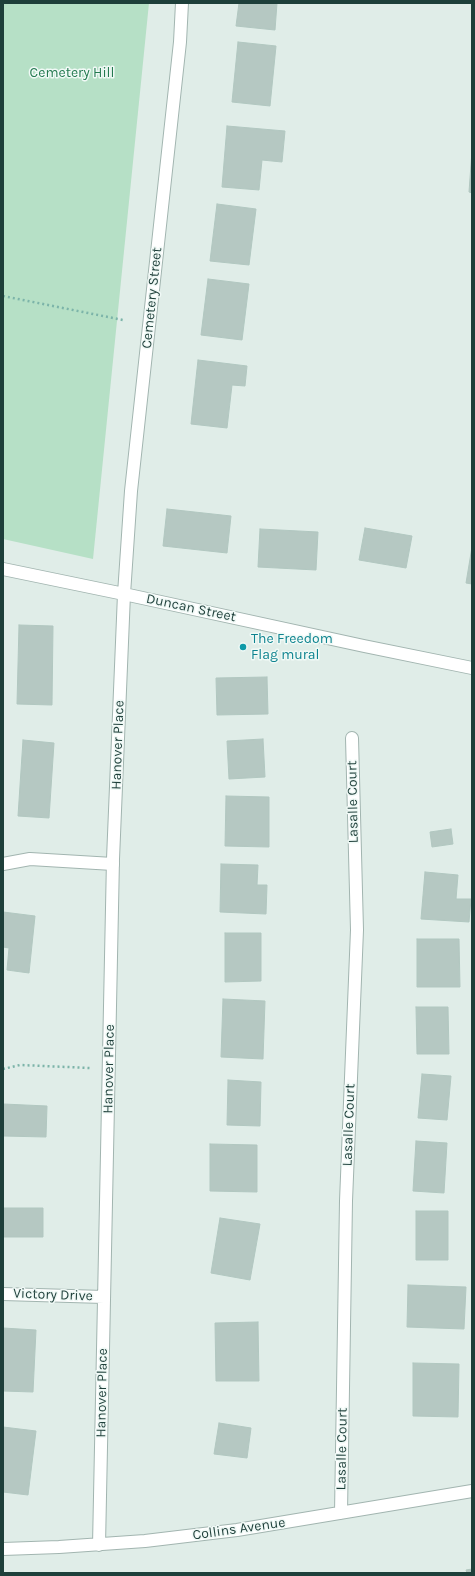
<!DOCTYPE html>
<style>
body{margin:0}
#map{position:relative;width:475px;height:1576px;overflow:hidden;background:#e0ede8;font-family:Karla,sans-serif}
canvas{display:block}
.frame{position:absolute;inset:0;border:4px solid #1e3f3a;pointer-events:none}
</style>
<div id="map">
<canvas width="475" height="1576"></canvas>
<div class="frame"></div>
</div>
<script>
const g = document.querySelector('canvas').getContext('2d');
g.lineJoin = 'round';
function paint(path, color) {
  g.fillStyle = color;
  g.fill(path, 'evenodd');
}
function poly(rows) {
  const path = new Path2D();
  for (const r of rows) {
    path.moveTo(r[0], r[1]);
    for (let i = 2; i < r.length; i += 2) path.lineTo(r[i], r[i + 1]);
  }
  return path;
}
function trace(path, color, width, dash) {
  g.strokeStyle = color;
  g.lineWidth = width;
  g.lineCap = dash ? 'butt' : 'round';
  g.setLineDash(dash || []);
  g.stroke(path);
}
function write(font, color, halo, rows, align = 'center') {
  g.font = font + ' Karla,sans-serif';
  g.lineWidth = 3;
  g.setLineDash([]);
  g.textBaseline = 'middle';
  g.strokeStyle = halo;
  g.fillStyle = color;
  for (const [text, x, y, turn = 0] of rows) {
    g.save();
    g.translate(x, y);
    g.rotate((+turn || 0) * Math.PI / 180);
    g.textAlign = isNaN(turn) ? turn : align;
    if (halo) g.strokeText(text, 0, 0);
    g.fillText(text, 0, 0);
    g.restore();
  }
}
paint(poly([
 [3,3,149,3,93,559,3,539]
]), '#b6e0c6');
const building = poly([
 [239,3,277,3,275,30,236,26,239,3],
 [238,42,276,46,270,106,232,102,238,42],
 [227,126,285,131,282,162,262,160,259,190,222,187,227,126],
 [472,151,472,193,469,192,472,151],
 [217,204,256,209,249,265,210,261,217,204],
 [208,279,249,284,242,340,201,335,208,279],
 [198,360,247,366,245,386,232,385,227,428,191,424,198,360],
 [167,509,231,516,227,553,163,546,167,509],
 [365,528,412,536,406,568,359,560,365,528],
 [260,529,318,532,316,570,258,567,260,529],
 [472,547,472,584,466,583,472,547],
 [19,625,53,626,52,705,17,704,19,625],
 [267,677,268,714,217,715,216,678,267,677],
 [263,739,265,777,229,779,227,741,263,739],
 [23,740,54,743,49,818,18,816,23,740],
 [226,796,269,797,269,847,225,846,226,796],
 [451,829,453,844,432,847,430,832,451,829],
 [221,864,258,865,257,885,267,885,266,914,220,912,221,864],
 [425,872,458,875,456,899,471,899,469,922,421,919,425,872],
 [3,912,35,916,29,973,7,970,9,948,3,947,3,912],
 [225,933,261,933,261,981,225,982,225,933],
 [417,939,459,939,460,987,417,987,417,939],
 [223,999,265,1001,263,1059,221,1057,223,999],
 [416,1007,448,1007,449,1054,417,1054,416,1007],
 [422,1074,451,1076,447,1120,418,1118,422,1074],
 [228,1080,261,1082,260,1126,227,1125,228,1080],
 [3,1104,47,1106,46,1137,3,1136,3,1104],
 [416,1141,447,1143,444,1193,413,1191,416,1141],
 [210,1144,257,1145,257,1192,210,1191,210,1144],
 [3,1208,43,1208,43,1237,3,1237,3,1208],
 [416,1211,448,1211,448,1260,416,1260,416,1211],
 [220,1218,260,1224,250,1280,211,1273,220,1218],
 [408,1285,466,1287,464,1329,407,1327,408,1285],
 [258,1322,259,1381,216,1381,215,1323,258,1322],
 [3,1328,36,1330,33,1392,3,1391,3,1328],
 [413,1363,459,1364,458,1417,413,1416,413,1363],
 [219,1423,251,1428,247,1458,214,1454,219,1423],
 [3,1427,36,1431,28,1495,3,1492,3,1427],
 [472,1569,472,1573,467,1573,466,1570,472,1569]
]);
paint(building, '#b5c8c2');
trace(building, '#b1c7c0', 1);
const lane = poly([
 [3,864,30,859,113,864]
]);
const street = poly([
 [3,569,124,594,364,646,472,668],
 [3,1294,104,1297],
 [341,1513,346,1201,357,930,352,738],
 [99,1545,113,859,124,594,131,491,180,42,182,3],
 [3,1549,59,1547,145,1541,237,1530,472,1491]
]);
trace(lane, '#a2b5b0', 14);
trace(street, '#a2b5b0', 14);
trace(poly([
 [3,296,123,320],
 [3,1069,20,1065,90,1068]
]), '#7cb4a9', 2.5, [2, 3]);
trace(lane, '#fff', 12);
trace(street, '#fff', 12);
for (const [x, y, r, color] of [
 [243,647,4,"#0f9aa8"]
]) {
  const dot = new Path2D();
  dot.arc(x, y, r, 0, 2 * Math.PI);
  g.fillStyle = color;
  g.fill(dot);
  trace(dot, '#f0f9f6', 1.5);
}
write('14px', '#247a50', '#f0f9f6', [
 ["Cemetery Hill",72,73]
]);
write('14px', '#1e3f3a', '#f0f9f6', [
 ["Cemetery Street",152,298,-84],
 ["Duncan Street",191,608,12],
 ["Hanover Place",118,745,-88],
 ["Lasalle Court",353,802,-91],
 ["Hanover Place",109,1069,-89],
 ["Lasalle Court",349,1125,-88],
 ["Victory Drive",53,1295,2],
 ["Hanover Place",102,1393,-89],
 ["Lasalle Court",342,1449,-89],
 ["Collins Avenue",239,1529,-8]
]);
write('14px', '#0d838f', '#f0f9f6', [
 ["The Freedom",251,639],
 ["Flag mural",251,655]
], 'left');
</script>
